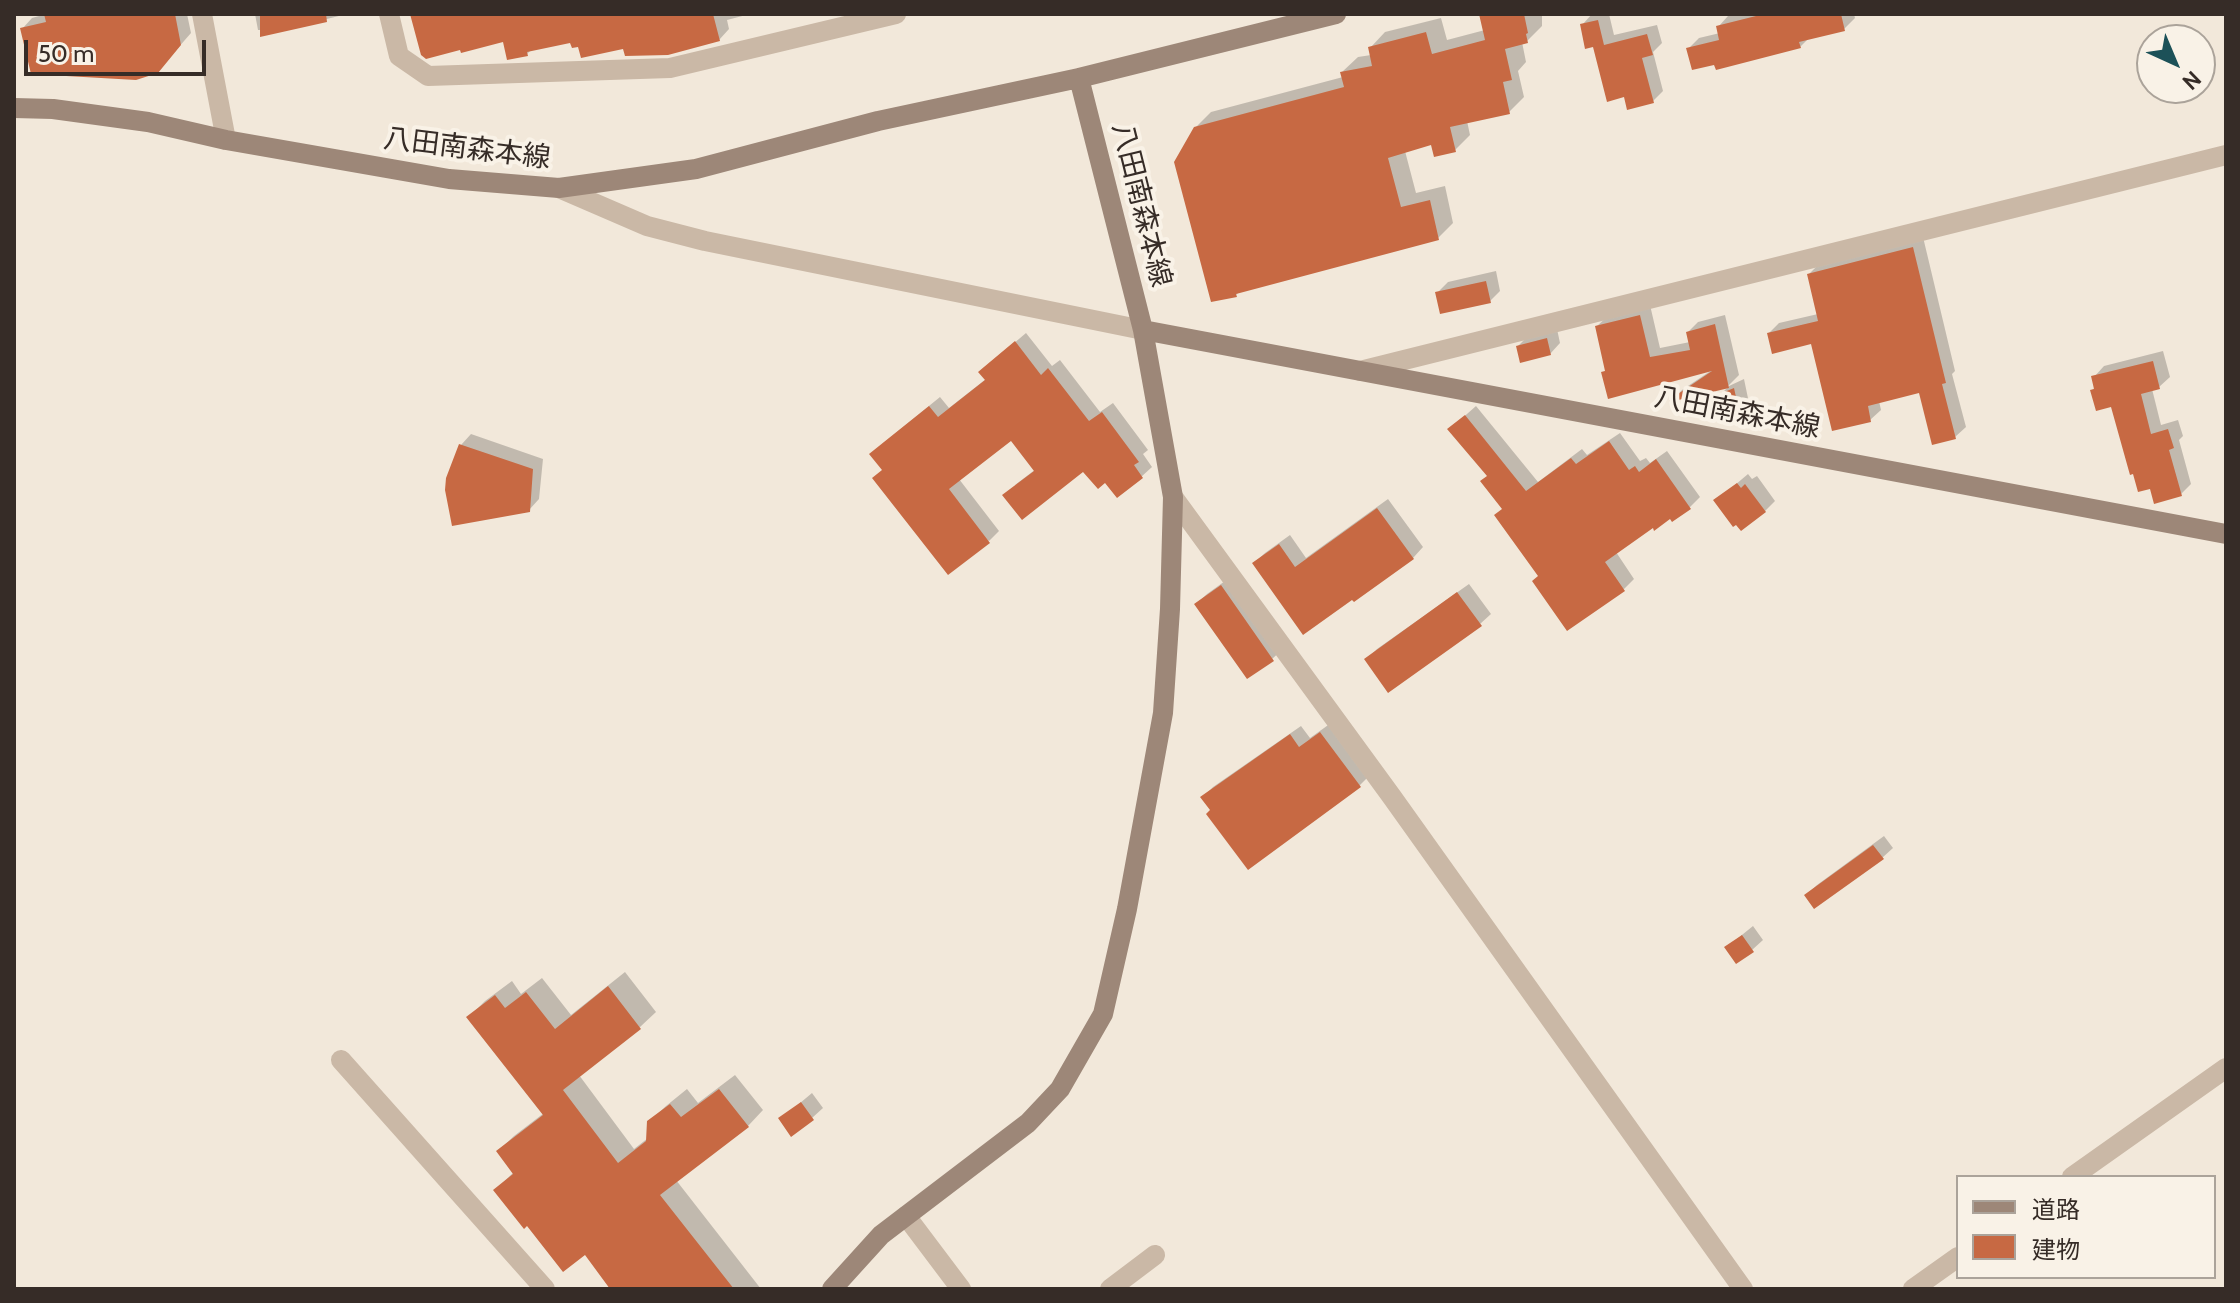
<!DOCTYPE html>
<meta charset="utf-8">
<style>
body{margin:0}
#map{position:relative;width:2240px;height:1303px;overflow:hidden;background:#f2e8da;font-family:Cabin,"Noto Sans JP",sans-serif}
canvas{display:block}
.frame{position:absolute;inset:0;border:16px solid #362c27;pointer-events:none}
.legend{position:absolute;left:1956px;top:1175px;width:260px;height:104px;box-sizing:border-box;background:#f9f2e7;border:2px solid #aba39a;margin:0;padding:10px 14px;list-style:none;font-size:24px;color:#362c27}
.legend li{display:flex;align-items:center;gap:16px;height:40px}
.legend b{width:40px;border:2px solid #aba39a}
.north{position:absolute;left:2136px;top:24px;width:80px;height:80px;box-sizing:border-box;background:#f9f2e7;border:2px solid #aba39a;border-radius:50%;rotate:136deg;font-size:22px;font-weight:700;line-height:32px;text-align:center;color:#362c27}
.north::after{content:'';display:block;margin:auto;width:28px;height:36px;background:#1c5158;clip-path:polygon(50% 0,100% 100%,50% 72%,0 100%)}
.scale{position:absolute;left:24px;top:40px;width:182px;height:36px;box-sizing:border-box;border:4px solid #362c27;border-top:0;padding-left:10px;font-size:24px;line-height:28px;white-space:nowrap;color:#362c27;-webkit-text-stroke:6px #f9f2e7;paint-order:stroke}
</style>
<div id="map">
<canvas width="2240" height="1303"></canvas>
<div class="frame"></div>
<ul class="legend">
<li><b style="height:10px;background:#9d8778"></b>道路</li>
<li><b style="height:22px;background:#c76943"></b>建物</li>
</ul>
<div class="north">N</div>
<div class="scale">50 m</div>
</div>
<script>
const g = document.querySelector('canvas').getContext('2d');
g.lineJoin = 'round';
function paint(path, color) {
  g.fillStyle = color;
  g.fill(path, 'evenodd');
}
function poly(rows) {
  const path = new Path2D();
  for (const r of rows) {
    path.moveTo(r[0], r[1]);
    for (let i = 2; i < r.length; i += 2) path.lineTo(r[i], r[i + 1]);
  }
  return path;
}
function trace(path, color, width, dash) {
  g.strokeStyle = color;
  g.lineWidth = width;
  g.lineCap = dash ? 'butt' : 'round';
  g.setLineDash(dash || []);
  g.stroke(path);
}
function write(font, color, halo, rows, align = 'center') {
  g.font = font + ' Cabin,"Noto Sans JP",sans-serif';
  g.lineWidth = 8;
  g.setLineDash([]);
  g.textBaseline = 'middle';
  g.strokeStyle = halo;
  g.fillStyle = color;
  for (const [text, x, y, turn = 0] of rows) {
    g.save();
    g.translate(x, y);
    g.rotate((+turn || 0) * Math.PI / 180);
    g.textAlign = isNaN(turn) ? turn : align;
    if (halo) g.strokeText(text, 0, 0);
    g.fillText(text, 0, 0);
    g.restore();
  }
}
paint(poly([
 [46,14,187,14,191,33,157,72,22,29,32,18],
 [255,14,347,14,262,35,262,30,258,30],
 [419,14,750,14,727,20,729,29,719,40,624,46,580,44,572,40,532,49,527,54,504,40],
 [1481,14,1542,14,1542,26,1527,41,1522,42,1526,62,1518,71,1524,97,1509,112,1467,121,1470,135,1455,150,1433,143,1405,151,1416,193,1445,186,1453,223,1438,238,1241,290,1236,295,1195,128,1211,112,1343,77,1342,72,1358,57,1371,55,1370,48,1385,32,1441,18,1447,40,1485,30],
 [1592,14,1609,14,1614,35,1657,25,1662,43,1653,52,1663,91,1653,101,1626,95,1582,25],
 [1738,14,1854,14,1855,18,1844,29,1810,37,1800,47,1716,62,1688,49,1699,38,1720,33,1718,27,1728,16],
 [1923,237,1955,371,1952,374,1966,427,1955,437,1920,391,1879,401,1881,410,1870,420,1813,341,1769,333,1779,323,1818,314,1809,274,1819,264],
 [1496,271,1500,291,1490,301,1437,293,1448,282],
 [1650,305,1660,348,1690,342,1688,332,1698,322,1725,315,1739,375,1728,386,1673,399,1682,390,1712,370,1603,373,1607,369,1597,326,1608,316],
 [1557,329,1560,343,1550,354,1518,346,1528,336],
 [1026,333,1052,366,1060,360,1100,412,1113,403,1148,450,1143,454,1152,467,1141,477,1106,480,1084,469,1015,485,1036,469,1011,439,959,479,999,531,989,541,884,469,882,444,940,397,949,408,986,379,980,372],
 [2163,351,2170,377,2159,387,2152,389,2161,425,2178,420,2183,436,2179,440,2191,484,2181,494,2151,487,2113,405,2092,390,2096,387,2094,377,2104,366],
 [1744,379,1749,403,1739,413,1719,396,1729,386],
 [1476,406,1538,482,1582,449,1587,455,1620,433,1640,461,1646,458,1650,463,1667,451,1700,497,1690,507,1653,526,1616,552,1634,579,1624,589,1540,576,1503,509,1489,475,1450,429],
 [471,434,543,459,539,499,529,510,461,445],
 [1748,474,1752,479,1757,476,1775,501,1765,511,1716,501],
 [1388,499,1423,547,1413,558,1354,600,1254,563,1265,553,1290,535,1306,558],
 [1232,576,1283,649,1272,659,1196,604,1207,594],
 [1469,584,1491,614,1480,624,1366,660,1377,649],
 [1331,723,1370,775,1359,786,1212,811,1203,797,1213,787,1301,726,1310,738],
 [1884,836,1893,848,1882,858,1806,895,1817,885],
 [1753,926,1763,940,1752,950,1727,947],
 [625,972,656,1012,640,1027,579,1075,634,1149,648,1138,649,1122,666,1106,687,1089,698,1103,735,1075,763,1110,748,1126,676,1180,761,1289,613,1289,585,1252,527,1224,495,1190,514,1172,498,1151,514,1136,544,1113,469,1017,485,1001,512,981,521,994,542,978,571,1015],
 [812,1093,823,1108,812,1118,781,1119]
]), '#0003');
paint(poly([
 [44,14,175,14,181,45,158,73,136,80,31,74,20,28,46,22],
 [260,14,326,14,327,22,260,37],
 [410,14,713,14,720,41,668,55,625,56,623,49,581,58,578,47,572,48,570,43,527,52,528,56,507,60,503,42,461,53,460,50,426,59,421,55],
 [1479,14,1524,14,1528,33,1526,34,1528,43,1505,49,1512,80,1503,82,1510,114,1450,127,1456,152,1434,157,1431,145,1388,158,1401,207,1430,200,1439,240,1236,294,1237,297,1211,302,1174,162,1194,127,1344,87,1340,72,1372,66,1368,47,1426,32,1432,54,1485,40],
 [1764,14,1841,14,1845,31,1799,42,1801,48,1716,70,1714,65,1692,70,1686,48,1719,40,1716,26],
 [1598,20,1604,45,1647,34,1653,55,1642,58,1654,103,1627,110,1624,97,1607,102,1593,47,1585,49,1580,24],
 [1913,247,1946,383,1942,384,1956,439,1932,445,1919,393,1868,406,1871,422,1832,431,1811,344,1772,354,1767,333,1818,321,1807,274],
 [1486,281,1491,303,1440,314,1435,292],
 [1640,315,1650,357,1690,350,1686,332,1715,324,1729,388,1670,402,1669,400,1712,371,1608,399,1601,372,1605,371,1595,326],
 [1547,338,1551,355,1520,363,1516,346],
 [1015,341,1041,375,1048,368,1089,421,1102,412,1139,462,1134,465,1143,478,1117,498,1105,483,1098,489,1083,472,1022,520,1002,495,1034,471,1011,441,949,489,990,543,948,575,872,478,882,470,869,454,929,406,938,417,985,380,978,372],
 [2153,361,2160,389,2141,394,2151,434,2168,429,2174,448,2169,450,2182,496,2154,504,2150,489,2138,492,2133,474,2130,475,2111,407,2096,411,2090,390,2094,389,2091,376],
 [1734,388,1740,415,1722,419,1717,395],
 [1465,415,1526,491,1571,458,1576,464,1609,441,1629,470,1635,466,1639,472,1656,459,1691,509,1672,522,1670,519,1654,531,1653,528,1605,562,1625,591,1567,631,1532,581,1538,576,1494,515,1502,509,1480,481,1487,476,1447,429],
 [459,444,533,469,530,512,452,526,445,490,446,478],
 [1737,483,1741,488,1745,484,1766,512,1741,531,1736,525,1733,527,1713,500],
 [1377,508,1414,559,1354,602,1352,600,1303,635,1252,563,1279,544,1295,567],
 [1221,585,1274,661,1247,679,1194,604],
 [1457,592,1482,626,1388,693,1364,659],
 [1320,732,1361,787,1248,870,1206,814,1210,810,1200,797,1290,734,1299,747],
 [1873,845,1884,859,1814,909,1804,895],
 [1742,935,1754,952,1736,964,1724,947],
 [608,986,641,1029,563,1090,618,1163,646,1141,647,1121,670,1104,681,1117,719,1089,749,1127,660,1195,734,1289,610,1289,585,1255,563,1272,527,1226,524,1229,493,1190,513,1174,496,1151,543,1115,466,1017,495,995,505,1008,526,992,555,1029],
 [801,1102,814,1120,791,1137,778,1118]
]), '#c76943');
trace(poly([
 [202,14,226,140],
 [389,14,399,56,428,76,670,68,896,14],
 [559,188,647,226,705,241,1143,330],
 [1360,371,2226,155],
 [1173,497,1392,797,1743,1289],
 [341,1060,545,1289],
 [2072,1177,2226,1068],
 [906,1216,961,1289],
 [1110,1289,1155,1255],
 [1913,1289,1958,1257]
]), '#cab8a6', 20);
trace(poly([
 [14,108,53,109,148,122,226,140,449,179,559,188,696,169,878,121,1079,78,1336,14],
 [1143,330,2226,534],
 [832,1289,881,1235,1028,1123,1060,1089,1103,1014,1127,909,1163,713,1170,609,1173,497,1143,330,1079,78]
]), '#9d8778', 20);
write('28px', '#362c27', '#f9f2e7', [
 ["八田南森本線",467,149,7],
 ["八田南森本線",1141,205,76],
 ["八田南森本線",1737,413,11]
]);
</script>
